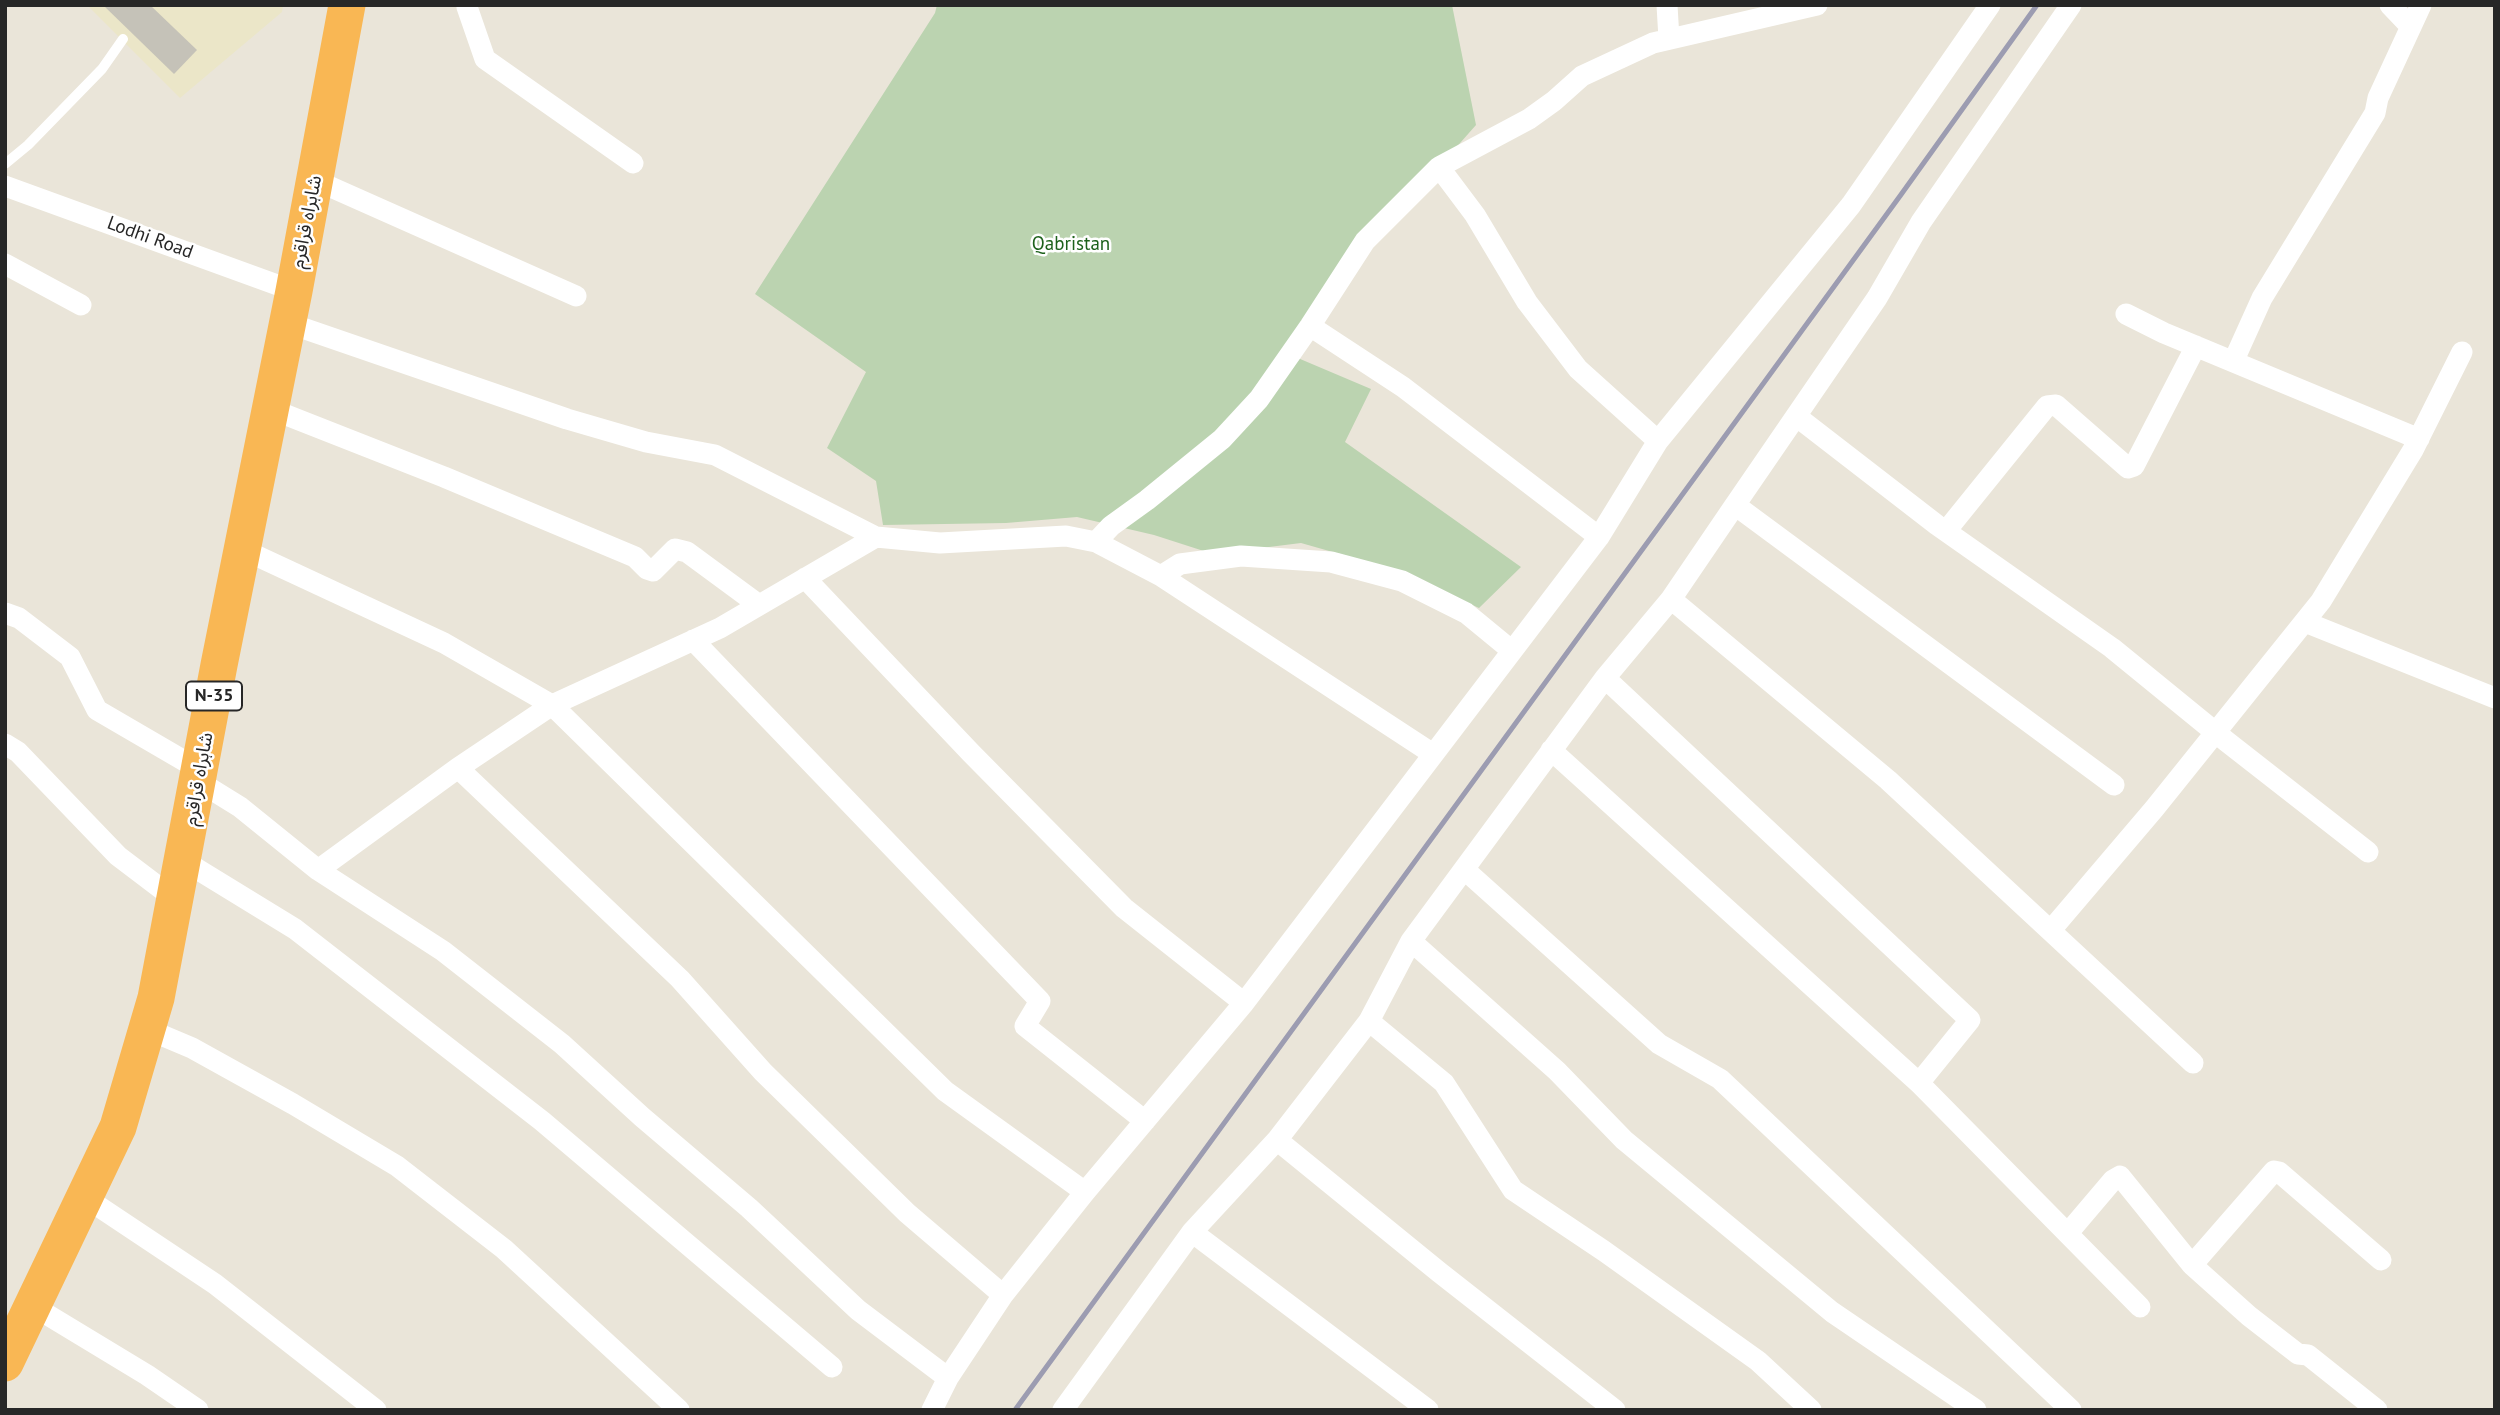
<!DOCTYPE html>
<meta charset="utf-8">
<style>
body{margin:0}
#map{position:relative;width:2500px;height:1415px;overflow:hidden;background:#eae5d9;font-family:"PT Sans",sans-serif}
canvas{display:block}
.frame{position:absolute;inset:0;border:7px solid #272727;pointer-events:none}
</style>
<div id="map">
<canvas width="2500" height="1415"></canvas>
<div class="frame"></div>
</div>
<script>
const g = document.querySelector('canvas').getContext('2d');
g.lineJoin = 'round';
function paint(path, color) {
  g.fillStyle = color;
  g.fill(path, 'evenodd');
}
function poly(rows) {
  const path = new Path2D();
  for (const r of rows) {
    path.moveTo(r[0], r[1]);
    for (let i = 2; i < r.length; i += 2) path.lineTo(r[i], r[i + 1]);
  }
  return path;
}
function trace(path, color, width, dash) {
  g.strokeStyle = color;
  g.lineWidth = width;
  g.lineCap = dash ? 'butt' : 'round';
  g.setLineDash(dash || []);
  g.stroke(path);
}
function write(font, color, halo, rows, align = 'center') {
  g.font = font + ' "PT Sans","Noto Sans Arabic",sans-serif';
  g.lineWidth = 5;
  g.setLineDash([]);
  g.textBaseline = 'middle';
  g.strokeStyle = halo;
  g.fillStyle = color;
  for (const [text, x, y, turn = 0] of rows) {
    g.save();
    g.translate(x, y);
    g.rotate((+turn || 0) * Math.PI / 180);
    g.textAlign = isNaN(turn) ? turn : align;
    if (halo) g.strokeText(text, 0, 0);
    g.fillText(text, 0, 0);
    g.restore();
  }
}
paint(poly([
 [87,5,283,5,282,12,180,98]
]), '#ebe6c8');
paint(poly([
 [937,5,1452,5,1476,125,1392,220,1286,353,1371,389,1345,442,1521,567,1479,608,1396,570,1301,543,1213,554,1154,535,1077,517,1006,523,883,525,876,481,827,448,866,372,755,294,935,13]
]), '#bbd3b0');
paint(poly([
 [103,5,150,5,197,50,174,74]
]), '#c5c2b8');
trace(poly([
 [5,164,28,145,102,69,123,39]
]), '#fff', 10);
trace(poly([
 [1667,5,1669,39],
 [2390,5,2411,27],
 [467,7,485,59,633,163],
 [1439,167,1529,119,1554,101,1582,76,1653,43,1817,5],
 [315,180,576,296],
 [5,186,294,291],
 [5,264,81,305],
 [2126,314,2164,333,2419,439],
 [288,323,567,419,646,442,715,455,876,537,940,543,1066,536,1096,542,1161,576,1433,754],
 [1310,326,1403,387,1599,537],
 [2234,360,2262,298,2375,113,2378,98,2421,5],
 [271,409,444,477,635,557,647,569,653,571,675,549,687,552,759,605],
 [1796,416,1937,525,2112,648,2226,741,2368,852],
 [1735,505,1877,298,1921,222,2071,5],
 [1946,531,2047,406,2056,405,2128,468,2134,466,2196,346],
 [1096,542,1111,526,1147,500,1222,439,1259,399,1310,326,1365,241,1439,167,1475,215,1527,302,1578,369,1658,441],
 [242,549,444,643,552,705,945,1091,1085,1192],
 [1161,576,1180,564,1241,556,1331,562,1402,581,1466,613,1511,650],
 [805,578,971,753,1124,908,1244,1003],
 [1671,599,1888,780,2193,1063],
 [5,613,19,618,70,657,97,710,200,770],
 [2305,622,2495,698],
 [693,640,1040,1001,1025,1026,1145,1121],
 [1605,678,1970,1020,1919,1083],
 [5,744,18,752,118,856,176,900],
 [1551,750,1919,1083,2140,1307],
 [458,768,680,979,763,1072,907,1213,1003,1295],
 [198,781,240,807,318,870,443,951,562,1044,642,1117,749,1208,858,1310,948,1378],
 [184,861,295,929,542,1121,832,1367],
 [318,870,458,768,552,705,720,628,876,537],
 [1465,870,1659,1044,1720,1079,2071,1410],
 [2051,930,2154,809,2321,601,2413,450,2462,352],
 [1411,941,1557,1071,1624,1140,1832,1312,1976,1410],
 [1369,1021,1444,1083,1513,1190,1604,1251,1758,1361,1811,1410],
 [147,1029,192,1048,293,1104,397,1166,504,1249,679,1410],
 [1277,1140,1439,1272,1615,1410],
 [86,1198,215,1284,376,1410],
 [1192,1232,1428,1410],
 [2068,1233,2113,1180,2120,1176,2192,1265,2274,1171,2279,1172,2381,1260],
 [2192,1265,2249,1316,2298,1354,2308,1355,2377,1410],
 [33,1306,147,1375,198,1410],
 [932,1410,948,1378,1003,1295,1085,1192,1244,1003,1599,537,1658,441,1851,205,1990,5],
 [1063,1410,1192,1232,1277,1140,1369,1021,1411,941,1605,678,1671,599,1735,505,2114,785]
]), '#fff', 21);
trace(poly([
 [5,1363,118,1127,156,998,219,665,294,291,347,5]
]), '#f9b754', 37);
trace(poly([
 [1015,1410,1900,196,2037,5]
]), '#9c9cb1', 5);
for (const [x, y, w] of [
 [214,696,56]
]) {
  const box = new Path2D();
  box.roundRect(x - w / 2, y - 14.5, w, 29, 5);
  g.fillStyle = '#fff';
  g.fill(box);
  trace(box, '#272727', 2);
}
write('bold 18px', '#272727', null, [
 ["N-35",214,696]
]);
write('19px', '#272727', '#fff', [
 ["شاہراہ قراقرم",307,222,-79],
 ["Lodhi Road",150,238,20],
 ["شاہراہ قراقرم",199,779,-80]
]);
write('19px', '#1d611b', '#fff', [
 ["Qabristan",1071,245]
]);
</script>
